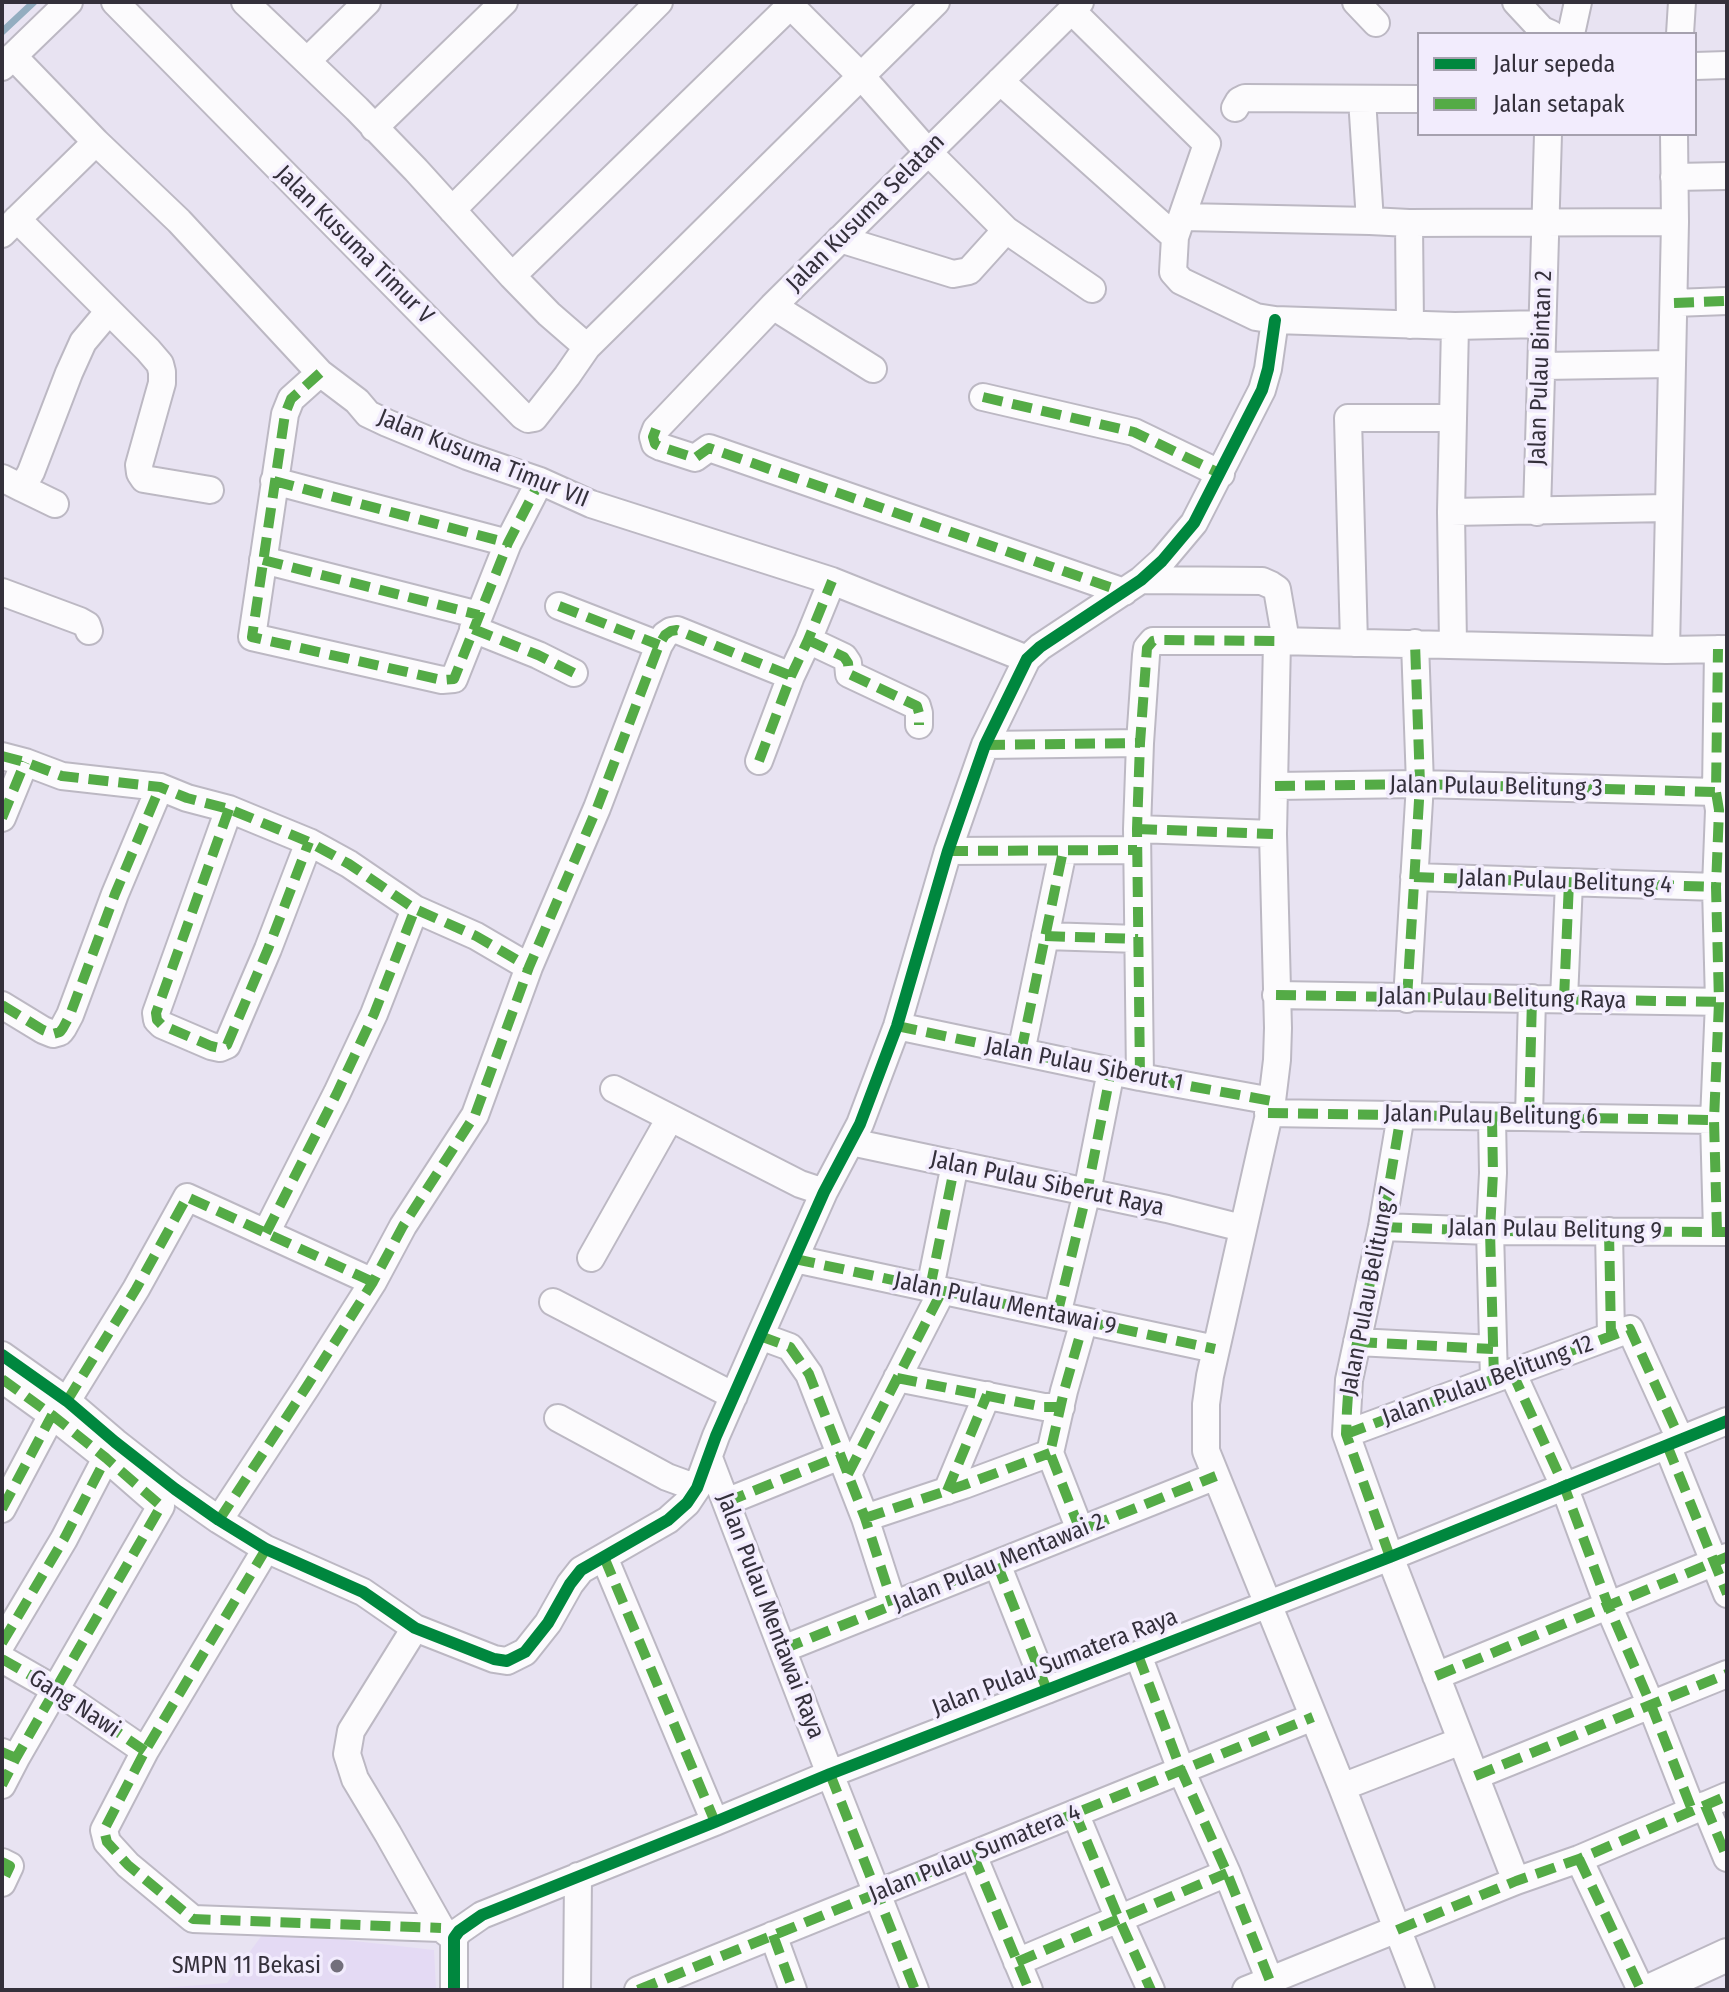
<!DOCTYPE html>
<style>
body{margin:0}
#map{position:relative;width:1729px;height:1992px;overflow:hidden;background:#e8e3f2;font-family:"Fira Sans Condensed",sans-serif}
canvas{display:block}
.frame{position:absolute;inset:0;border:4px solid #34303b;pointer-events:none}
.legend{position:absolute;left:1417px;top:32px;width:280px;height:104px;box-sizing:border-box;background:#f2ecfd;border:2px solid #a6a1af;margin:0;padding:10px 14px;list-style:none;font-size:24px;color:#34303b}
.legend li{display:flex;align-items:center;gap:16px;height:40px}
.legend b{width:40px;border:2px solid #a6a1af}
</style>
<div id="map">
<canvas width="1729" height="1992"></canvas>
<div class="frame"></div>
<ul class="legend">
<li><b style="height:10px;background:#00873e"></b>Jalur sepeda</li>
<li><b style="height:10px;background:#54ab46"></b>Jalan setapak</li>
</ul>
</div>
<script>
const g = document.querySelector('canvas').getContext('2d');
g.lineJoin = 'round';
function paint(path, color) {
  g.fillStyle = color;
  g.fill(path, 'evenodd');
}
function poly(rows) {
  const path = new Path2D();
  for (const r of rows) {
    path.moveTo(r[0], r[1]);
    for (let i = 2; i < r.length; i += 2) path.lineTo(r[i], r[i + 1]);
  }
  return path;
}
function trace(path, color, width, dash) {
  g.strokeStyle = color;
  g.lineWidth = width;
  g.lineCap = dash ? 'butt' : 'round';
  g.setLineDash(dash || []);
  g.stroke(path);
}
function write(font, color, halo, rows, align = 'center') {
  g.font = font + ' "Fira Sans Condensed",sans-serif';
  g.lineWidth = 7;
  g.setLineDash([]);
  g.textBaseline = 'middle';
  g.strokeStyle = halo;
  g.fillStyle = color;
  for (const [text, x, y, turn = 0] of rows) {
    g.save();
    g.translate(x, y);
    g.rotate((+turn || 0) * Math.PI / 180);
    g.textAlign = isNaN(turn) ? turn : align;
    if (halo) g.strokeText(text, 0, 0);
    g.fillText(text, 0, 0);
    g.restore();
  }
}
paint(poly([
 [265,1931,434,1950,436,1990,160,1990,161,1988,227,1983]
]), '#e4daf4');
trace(poly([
 [2,32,34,2]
]), '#93adc0', 7);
const minor = poly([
 [115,2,523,416,528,419,534,418,567,376,587,347,936,2],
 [245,2,357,109,416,170,512,276,549,314,587,347],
 [787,2,862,77,928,152,1006,230,1092,289],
 [1080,2,773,306,656,429,653,437,655,444,661,447,695,458,709,448,1124,592],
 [1356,2,1376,23],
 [1516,2,1542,30,1551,34],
 [1071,10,1207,144,1175,237,1173,272,1181,281,1256,317,1275,320,1455,326,1542,324],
 [1571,34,1578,2],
 [1680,34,1682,2],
 [13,56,96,142,179,221,320,373,357,401,368,414,387,423,467,456,540,481,591,504,832,581,1027,659],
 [307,61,367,2],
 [1695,66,1727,65],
 [2,67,69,2],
 [1000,81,1175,237],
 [1362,99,1370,221],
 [1235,108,1239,101,1245,98,1419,99],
 [374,128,504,2],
 [1674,177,1727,176],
 [452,210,659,2],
 [1183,217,1370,221,1409,223,1675,222],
 [17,219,148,350,160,364,162,372,162,383,139,465,140,473,144,479,210,490],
 [1409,223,1410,325],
 [2,234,96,142],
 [840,239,953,274,969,271,1006,230],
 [512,276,794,2],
 [1674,303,1727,301],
 [773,306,873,369],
 [1542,366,1672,364],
 [320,373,291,399,285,414,252,637,442,680,454,679,508,543,540,481],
 [983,397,1134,432,1221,474],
 [2,478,22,488,31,472,69,373,83,342,109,311],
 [274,481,508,543],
 [22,488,55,504],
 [1451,512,1668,508],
 [1537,512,1548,134],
 [263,560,479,615],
 [1141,580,1262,581,1271,585,1277,589,1286,641],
 [2,592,80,621,87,625,89,631],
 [559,606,659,645],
 [473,629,538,655,574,673],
 [808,640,844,657,848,663,849,674,917,706,919,713,919,725],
 [1277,641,1273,834,1278,1028,1277,1060,1272,1101,1210,1376,1206,1404,1206,1451,1342,1787,1421,1990],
 [1354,643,1348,418,1453,418],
 [1453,644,1451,512,1455,326],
 [1666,650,1675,222,1674,134],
 [985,745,1140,743],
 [2,756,25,762,62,776,160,787,187,798,229,809,309,842,349,864,415,909,476,936,529,967],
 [759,761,791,676,808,640,832,581],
 [1275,786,1420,784,1716,792],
 [229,809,156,1013,157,1020,162,1025,211,1046,220,1048,227,1045,268,949,309,842],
 [2,818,25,762],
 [1137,829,1273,834],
 [948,851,1137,850],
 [1414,877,1716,887],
 [1045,936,1138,939],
 [1276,995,1727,1002],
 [1407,999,1420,784,1415,643],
 [1564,999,1569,882],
 [2,1005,43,1030,53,1034,60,1032,63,1028,70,1015,115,894,160,787],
 [897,1026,1140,1077,1272,1101],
 [1021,1052,1063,851],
 [1140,1077,1137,829,1140,743,1146,655,1147,648,1153,641,1277,641,1666,650,1727,649],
 [614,1089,800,1184,824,1192],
 [1268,1113,1714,1120],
 [1401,1115,1382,1227,1349,1380,1346,1434,1390,1557,1516,1881],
 [1492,1117,1493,1173,1490,1231,1494,1379],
 [1529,1117,1532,998],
 [851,1142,1167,1209,1242,1228],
 [1382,1227,1490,1231,1727,1232],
 [1609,1231,1611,1336],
 [1717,1232,1714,1120,1719,1002,1716,887,1719,810,1716,792,1718,649],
 [266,1233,337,1093,374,1014,415,909],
 [591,1258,670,1118],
 [795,1259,1215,1349],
 [930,1288,955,1164],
 [553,1302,734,1396],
 [1057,1315,1087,1192,1111,1071],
 [760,1336,790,1347,809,1374,865,1518,893,1605],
 [1357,1342,1493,1349],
 [2,1355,67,1401,115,1442,175,1489,219,1520,266,1549,363,1592,415,1628,494,1659,507,1661,525,1652,548,1623,570,1584,581,1570,668,1520,687,1503,697,1488,716,1436,760,1336,824,1192,860,1124,897,1026,948,851,964,805,985,745,1027,659,1040,647,1141,580,1162,561,1194,523,1262,390,1268,369,1275,320],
 [1512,1372,1564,1486,1608,1605,1651,1705,1692,1810],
 [897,1378,1044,1407,1061,1407],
 [2,1379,52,1415,106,1458,161,1506,16,1758],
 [67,1401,136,1289,187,1197,373,1282],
 [558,1418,667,1477,697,1488],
 [1346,1434,1630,1329,1680,1439],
 [1667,1445,1727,1594],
 [709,1458,830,1774,915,1990],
 [848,1474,942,1291],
 [947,1491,987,1395],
 [726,1502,840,1456],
 [2,1509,52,1415],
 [865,1518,964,1485,1050,1453],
 [219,1520,307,1386,373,1282,403,1226,475,1115,529,967,597,808,659,645,665,635,671,631,677,630,791,676],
 [1080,1530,1050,1453,1064,1391,1084,1321],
 [266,1549,145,1751,104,1830,107,1842,128,1865,193,1919,441,1928],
 [604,1557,715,1822],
 [997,1564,1047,1690],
 [415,1628,351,1731,347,1754,355,1779,388,1834,441,1928,451,1936],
 [2,1643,64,1539,106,1458],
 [783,1649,1216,1476],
 [1138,1655,1181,1770,1227,1873,1270,1981],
 [2,1659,56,1690,145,1751],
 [1436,1676,1727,1557],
 [2,1752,16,1758,2,1785],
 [1475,1776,1727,1674],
 [1342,1787,1461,1741],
 [1705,1805,1727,1858],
 [1075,1813,1119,1919,1151,1990],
 [973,1855,1029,1990],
 [1579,1859,1641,1990],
 [2,1862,10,1866,2,1883],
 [773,1935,793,1990],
 [1017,1962,1227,1873],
 [454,1990,454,1938,459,1931,482,1915,715,1822,830,1774,1390,1557,1727,1421],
 [577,1990,578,1876],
 [638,1990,1313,1717],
 [1246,1990,1516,1881,1579,1859,1727,1796]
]);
const tertiary = poly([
 [1651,1990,1727,1955]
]);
trace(minor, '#bcb8c3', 30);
trace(tertiary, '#bcb8c3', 36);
trace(minor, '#fcfbfd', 26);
trace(tertiary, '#fcfbfd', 32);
trace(poly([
 [1674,303,1727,301],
 [320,373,291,399,285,414,252,637,442,680,454,679,508,543,540,481],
 [983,397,1134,432,1221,474],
 [656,429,653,437,655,444,661,447,695,458,709,448,1124,592],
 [274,481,508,543],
 [263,560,479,615],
 [559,606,659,645],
 [473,629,538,655,574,673],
 [808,640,844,657,848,663,849,674,917,706,919,713,919,725],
 [985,745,1140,743],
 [2,756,25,762,62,776,160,787,187,798,229,809,309,842,349,864,415,909,476,936,529,967],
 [759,761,791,676,808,640,832,581],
 [1275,786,1420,784,1716,792],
 [229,809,156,1013,157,1020,162,1025,211,1046,220,1048,227,1045,268,949,309,842],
 [2,818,25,762],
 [1137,829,1273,834],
 [948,851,1137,850],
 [1414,877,1716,887],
 [1045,936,1138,939],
 [1276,995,1727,1002],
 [1407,999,1420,784,1415,643],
 [1564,999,1569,882],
 [2,1005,43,1030,53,1034,60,1032,63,1028,70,1015,115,894,160,787],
 [897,1026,1140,1077,1272,1101],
 [1021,1052,1063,851],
 [1140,1077,1137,829,1140,743,1147,648,1153,641,1158,640,1277,641],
 [1268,1113,1714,1120],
 [1492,1117,1493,1173,1490,1231,1494,1379],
 [1529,1117,1532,998],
 [1382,1227,1490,1231,1727,1232],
 [1609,1231,1611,1336],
 [1717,1232,1714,1120,1719,1002,1716,887,1719,810,1716,792,1718,649],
 [266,1233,337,1093,374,1014,415,909],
 [795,1259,1215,1349],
 [930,1288,955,1164],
 [1057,1315,1087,1192,1111,1071],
 [760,1336,790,1347,809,1374,865,1518,893,1605],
 [1357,1342,1493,1349],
 [1512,1372,1564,1486,1608,1605,1651,1705,1692,1810],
 [897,1378,1044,1407,1061,1407],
 [2,1379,52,1415,106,1458,161,1506,16,1758],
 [67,1401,136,1289,187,1197,373,1282],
 [1346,1434,1630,1329,1680,1439],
 [1667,1445,1727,1594],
 [848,1474,942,1291],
 [947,1491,987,1395],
 [726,1502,840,1456],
 [2,1509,52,1415],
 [865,1518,964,1485,1050,1453],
 [219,1520,307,1386,373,1282,403,1226,475,1115,529,967,597,808,659,645,665,635,671,631,677,630,791,676],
 [1080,1530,1050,1453,1064,1391,1084,1321],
 [266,1549,145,1751,104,1830,107,1842,128,1865,193,1919,441,1928],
 [604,1557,715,1822],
 [1390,1557,1346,1434,1347,1410,1349,1380,1382,1227,1401,1115],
 [997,1564,1047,1690],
 [2,1643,64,1539,106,1458],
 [783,1649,1216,1476],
 [1138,1655,1181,1770,1227,1873,1270,1981],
 [2,1659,56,1690,145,1751],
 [1436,1676,1727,1557],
 [2,1752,16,1758,2,1785],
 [830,1774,915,1990],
 [1475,1776,1727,1674],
 [1705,1805,1727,1858],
 [1075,1813,1119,1919,1151,1990],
 [973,1855,1029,1990],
 [1579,1859,1641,1990],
 [2,1862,10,1866,2,1883],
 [1397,1930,1516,1881,1579,1859,1727,1796],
 [773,1935,793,1990],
 [1017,1962,1227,1873],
 [638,1990,1313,1717]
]), '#54ab46', 10, [20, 10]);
trace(poly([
 [2,1355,67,1401,115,1442,175,1489,219,1520,266,1549,363,1592,415,1628,494,1659,507,1661,525,1652,548,1623,570,1584,581,1570,668,1520,687,1503,697,1488,716,1436,760,1336,824,1192,860,1124,897,1026,948,851,964,805,985,745,1027,659,1040,647,1141,580,1162,561,1194,523,1262,390,1268,369,1275,320],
 [454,1990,454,1938,459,1931,482,1915,715,1822,830,1774,1390,1557,1727,1421]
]), '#00873e', 12);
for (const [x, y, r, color] of [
 [337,1966,8,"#736f7b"]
]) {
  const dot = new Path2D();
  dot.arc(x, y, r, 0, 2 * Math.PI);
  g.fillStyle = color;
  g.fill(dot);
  trace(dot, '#f2ecfd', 3);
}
write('24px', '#34303b', '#f2ecfd', [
 ["Jalan Kusuma Selatan",866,213,-45],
 ["Jalan Kusuma Timur V",354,245,45],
 ["Jalan Pulau Bintan 2",1541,368,-88],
 ["Jalan Kusuma Timur VII",483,459,22],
 ["Jalan Pulau Belitung 3",1496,787,1],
 ["Jalan Pulau Belitung 4",1565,882,2],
 ["Jalan Pulau Belitung Raya",1502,999,1],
 ["Jalan Pulau Siberut 1",1084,1065,11],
 ["Jalan Pulau Belitung 6",1491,1116,1],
 ["Jalan Pulau Siberut Raya",1047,1184,12],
 ["Jalan Pulau Belitung 9",1555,1230,1],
 ["Jalan Pulau Belitung 7",1369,1291,-79],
 ["Jalan Pulau Mentawai 9",1005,1304,12],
 ["Jalan Pulau Belitung 12",1488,1381,-20],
 ["Jalan Pulau Mentawai 2",999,1563,-22],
 ["Jalan Pulau Mentawai Raya",770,1616,69],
 ["Jalan Pulau Sumatera Raya",1055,1663,-21],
 ["Gang Nawi",74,1704,33],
 ["Jalan Pulau Sumatera 4",975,1854,-22]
]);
write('24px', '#34303b', '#f2ecfd', [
 ["SMPN 11 Bekasi",321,1966]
], 'right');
</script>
